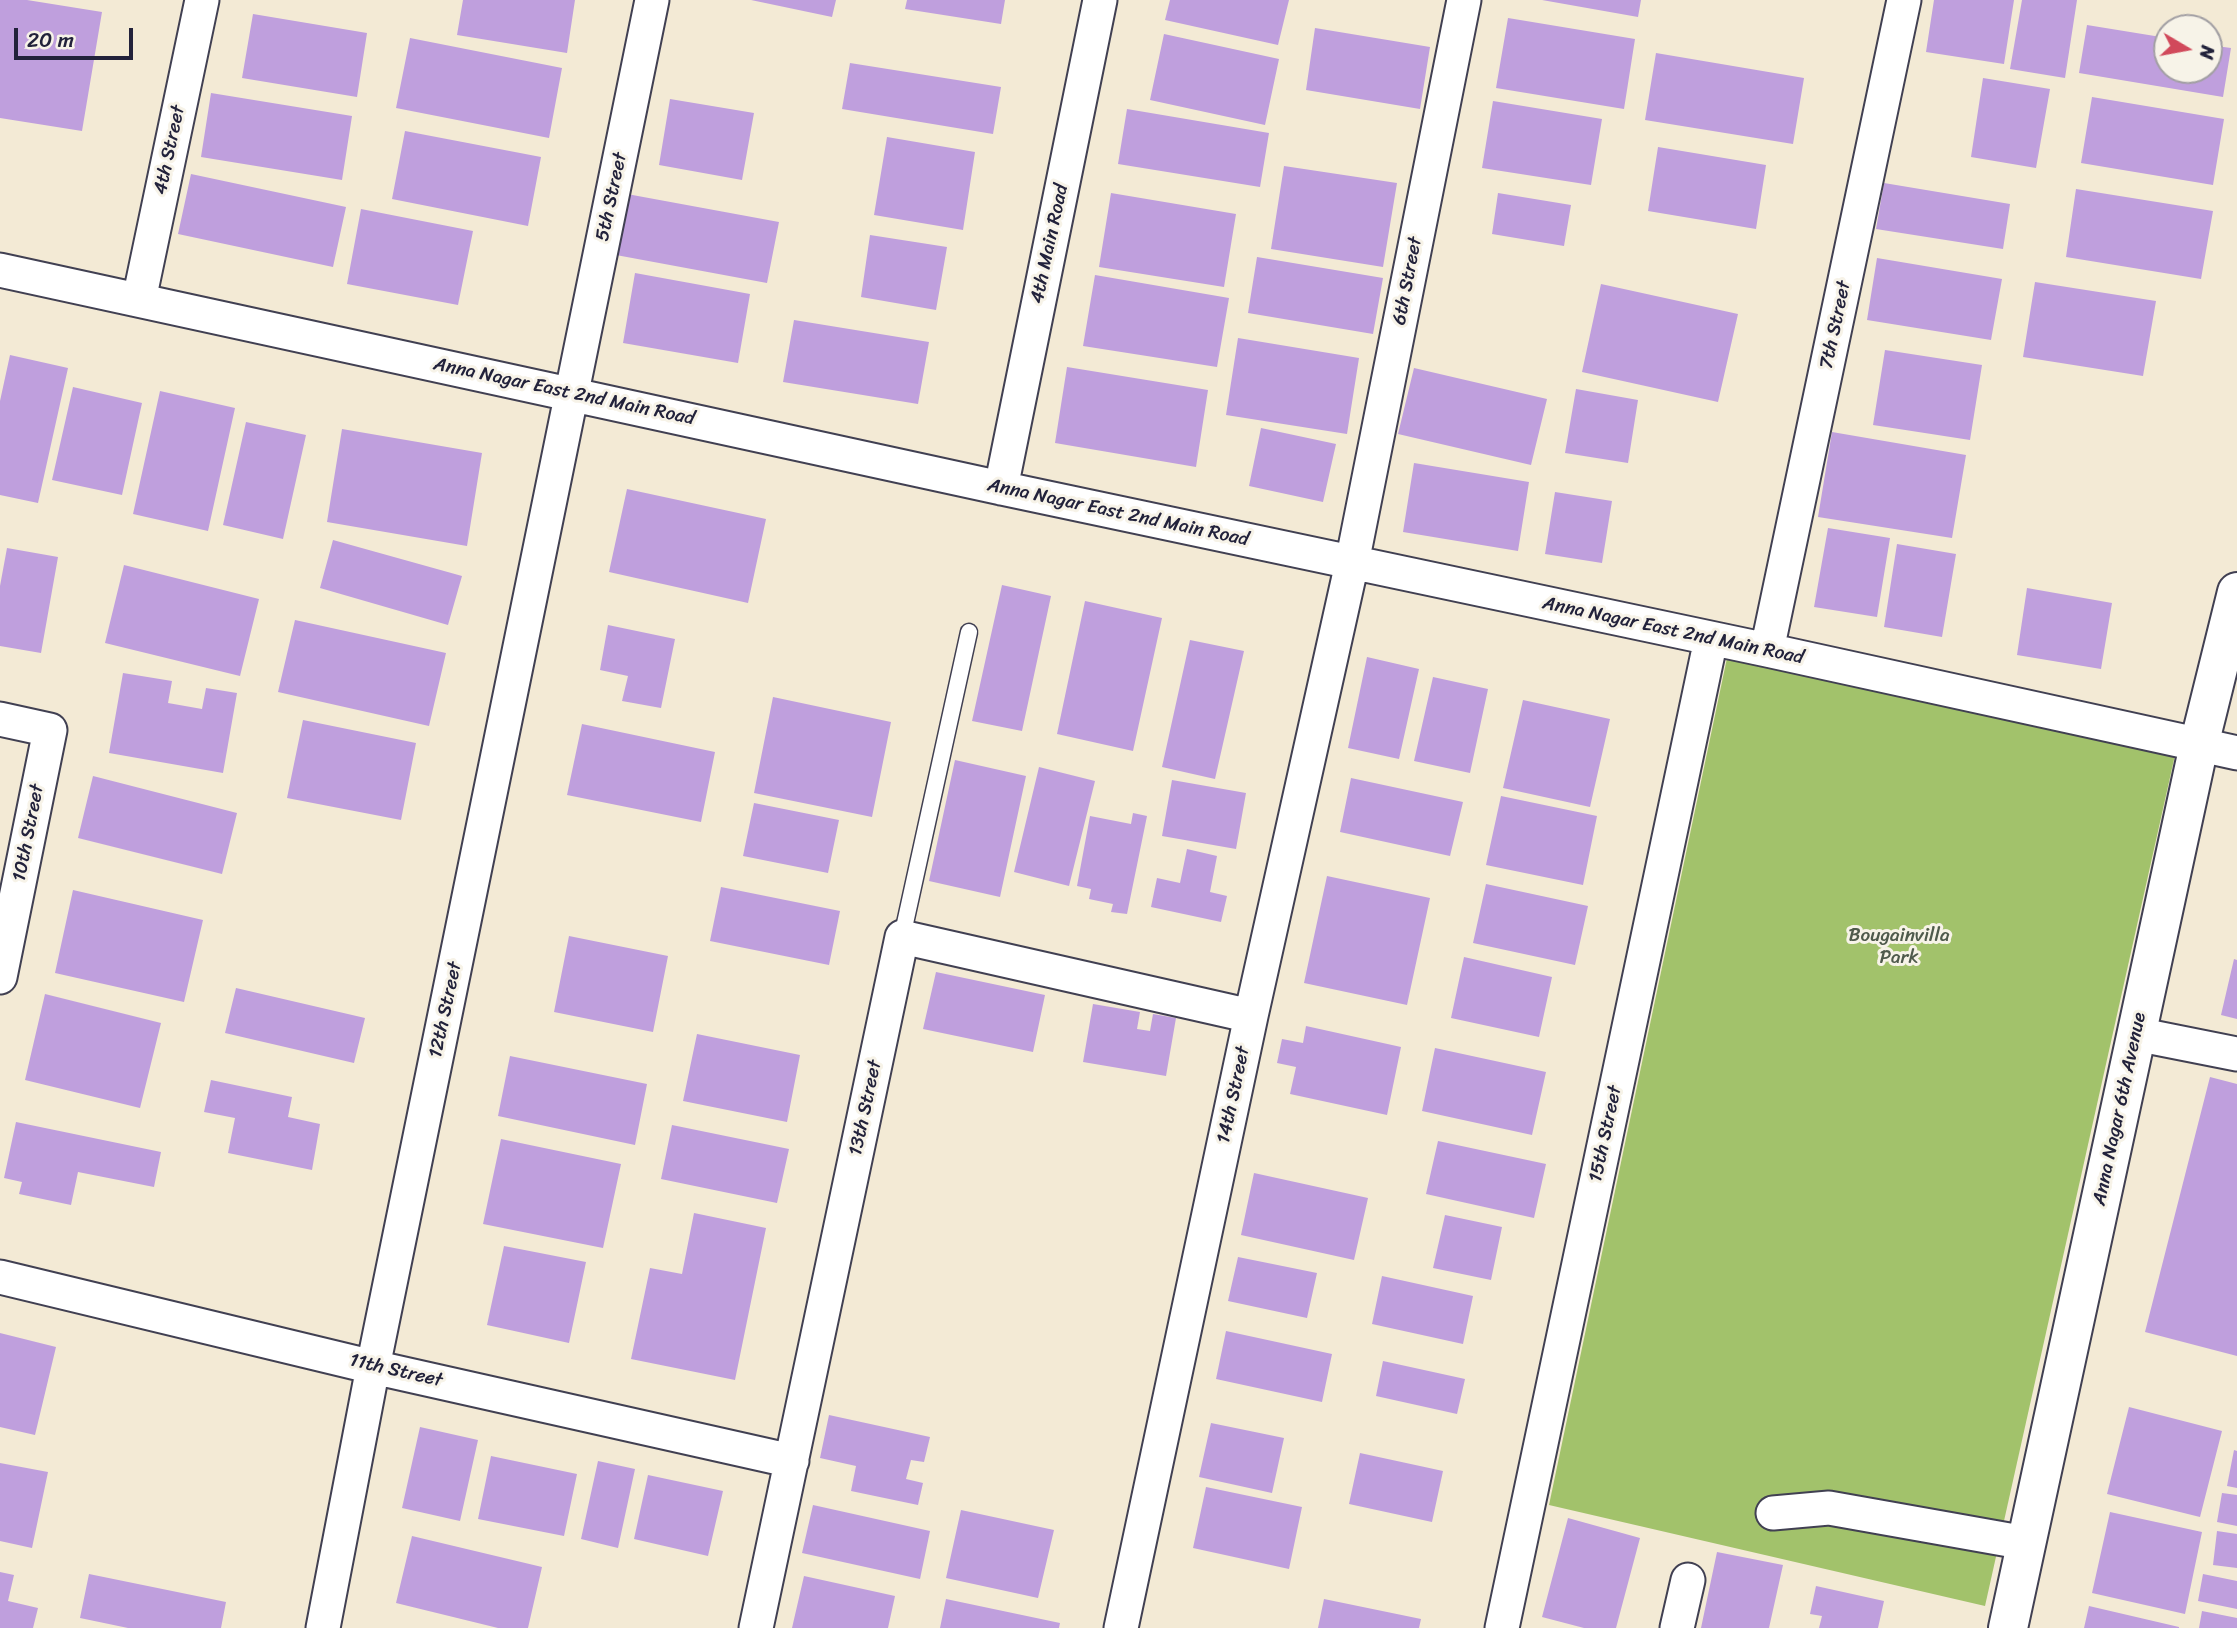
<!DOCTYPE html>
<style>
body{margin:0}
#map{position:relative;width:2237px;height:1628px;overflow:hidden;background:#f3ead5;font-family:Sriracha,sans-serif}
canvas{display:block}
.north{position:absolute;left:2153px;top:14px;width:70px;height:70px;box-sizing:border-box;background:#f7f3e8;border:2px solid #a29fa3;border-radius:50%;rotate:100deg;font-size:19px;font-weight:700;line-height:28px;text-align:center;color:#22223b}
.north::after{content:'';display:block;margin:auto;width:24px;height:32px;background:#d1495b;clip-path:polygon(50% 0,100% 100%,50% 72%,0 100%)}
.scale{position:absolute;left:14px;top:28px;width:119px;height:32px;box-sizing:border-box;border:4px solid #22223b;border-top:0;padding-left:9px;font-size:21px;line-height:24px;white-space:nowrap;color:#22223b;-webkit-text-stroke:5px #f7f3e8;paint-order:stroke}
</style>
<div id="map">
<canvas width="2237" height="1628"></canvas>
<div class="north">N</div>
<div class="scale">20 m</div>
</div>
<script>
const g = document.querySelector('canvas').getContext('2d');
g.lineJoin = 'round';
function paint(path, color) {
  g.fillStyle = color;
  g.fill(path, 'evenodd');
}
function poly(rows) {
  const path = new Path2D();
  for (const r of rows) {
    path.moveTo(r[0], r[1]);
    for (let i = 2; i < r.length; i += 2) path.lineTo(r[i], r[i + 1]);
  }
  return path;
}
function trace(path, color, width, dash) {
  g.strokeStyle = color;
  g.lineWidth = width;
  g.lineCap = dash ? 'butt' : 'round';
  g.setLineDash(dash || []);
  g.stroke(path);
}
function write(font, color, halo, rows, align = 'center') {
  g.font = font + ' Sriracha,sans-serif';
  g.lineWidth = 6;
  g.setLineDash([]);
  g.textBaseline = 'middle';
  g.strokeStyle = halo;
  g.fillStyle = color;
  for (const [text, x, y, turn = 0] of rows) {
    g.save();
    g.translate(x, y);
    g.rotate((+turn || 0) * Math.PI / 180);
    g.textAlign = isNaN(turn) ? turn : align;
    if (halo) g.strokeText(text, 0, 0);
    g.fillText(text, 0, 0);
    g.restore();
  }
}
paint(poly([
 [1727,658,2175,755,1985,1606,1549,1505]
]), '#a2c26b');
paint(poly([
 [0,0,27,0,102,12,82,131,0,118],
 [463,0,575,0,567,53,457,35],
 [751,0,836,0,832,17],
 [907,0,1005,0,1001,24,905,9],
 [1170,0,1289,0,1278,45,1165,20],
 [1542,0,1641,0,1638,17],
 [1934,0,2014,0,2004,64,1926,52],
 [2022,0,2077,0,2065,78,2010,69],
 [253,14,367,33,357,97,242,78],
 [1508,18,1635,39,1624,109,1496,88],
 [2087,25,2167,38,2167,70,2209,70,2209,45,2231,48,2223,97,2079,73],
 [1315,28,1430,47,1420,109,1306,90],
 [1164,34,1279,59,1265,125,1150,100],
 [410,38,562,68,549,138,396,108],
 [1656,53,1804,78,1793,144,1645,120],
 [850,63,1001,87,993,134,842,109],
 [1983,78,2050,89,2036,168,1971,157],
 [211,93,352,116,342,180,201,157],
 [2092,97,2224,119,2213,185,2081,163],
 [670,99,754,113,742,180,659,165],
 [1493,101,1602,119,1591,185,1482,168],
 [1127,109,1269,133,1260,187,1118,164],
 [405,131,541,157,528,226,392,199],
 [887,137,975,152,963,230,874,215],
 [1658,147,1766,165,1756,229,1648,211],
 [1284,166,1397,183,1383,267,1271,249],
 [191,174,346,207,333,267,178,234],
 [1884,183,2010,204,2003,249,1876,229],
 [2076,189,2213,211,2201,279,2066,257],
 [1111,193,1236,214,1224,287,1099,267],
 [1498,193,1571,205,1564,246,1492,234],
 [627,194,779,222,767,283,616,255],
 [361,209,473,231,458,305,347,284],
 [870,235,947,247,936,310,861,297],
 [1257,257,1383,278,1373,334,1248,313],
 [1877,258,2002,279,1991,340,1867,320],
 [635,273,750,294,738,363,623,343],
 [1095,275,1229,298,1217,367,1083,346],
 [2035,282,2156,301,2143,376,2023,357],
 [1601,284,1738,314,1718,402,1582,372],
 [794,320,929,342,918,404,783,382],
 [1238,338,1359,358,1347,434,1226,415],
 [1885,350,1982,365,1970,440,1873,425],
 [10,355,68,368,38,503,0,495,0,401],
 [1067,367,1208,390,1196,467,1055,443],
 [1414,368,1547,399,1531,465,1398,434],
 [73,387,142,403,122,495,52,480],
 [1576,389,1638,400,1628,463,1565,453],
 [160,391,235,408,208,531,133,514],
 [246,422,306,435,283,539,223,525],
 [1261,428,1336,444,1323,502,1249,486],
 [342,429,482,453,467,546,327,522],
 [1832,432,1966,455,1952,538,1818,517],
 [1414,463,1529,482,1518,551,1403,532],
 [627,489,766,519,748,603,609,572],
 [1555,492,1612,501,1602,563,1545,554],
 [1828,528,1890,538,1877,617,1814,607],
 [333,540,462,576,448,625,320,588],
 [1897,544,1956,554,1942,637,1884,627],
 [7,548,58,557,41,653,0,646,0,586],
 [124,565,259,599,240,676,105,643],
 [1002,585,1051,596,1022,731,972,721],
 [2027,588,2112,603,2101,669,2017,655],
 [1085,601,1162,618,1133,751,1057,734],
 [295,620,446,653,429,726,278,692],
 [608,625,675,639,661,708,622,701,628,676,600,670],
 [1190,640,1244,651,1215,779,1162,767],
 [1367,657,1419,669,1399,759,1348,748],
 [123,673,172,681,168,703,202,709,206,688,237,693,223,773,109,753],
 [1433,677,1488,689,1470,773,1414,761],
 [773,697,891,722,872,817,754,793],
 [1523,700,1610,719,1590,807,1503,788],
 [303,720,416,743,401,820,287,798],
 [582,724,715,752,701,822,567,795],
 [955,760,1026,776,1000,897,929,881],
 [1039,767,1095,781,1069,886,1014,872],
 [93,776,237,813,222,874,78,838],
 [1351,778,1463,802,1450,856,1340,832],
 [1172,780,1246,793,1236,849,1162,836],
 [1501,796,1597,816,1583,885,1486,865],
 [754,803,839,820,828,873,743,856],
 [1133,813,1147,816,1127,914,1111,912,1113,904,1089,899,1091,889,1077,886,1090,816,1131,824],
 [1187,849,1217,856,1210,892,1227,896,1221,922,1151,907,1157,878,1180,883],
 [1327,876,1430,898,1407,1005,1304,983],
 [1486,884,1588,906,1575,965,1473,943],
 [721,887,840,911,829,965,710,941],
 [73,890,203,920,184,1002,55,973],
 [569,936,668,956,653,1032,554,1012],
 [1464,957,1552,977,1539,1037,1451,1018],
 [2234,959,2237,960,2237,1019,2221,1015],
 [936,972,1045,995,1033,1052,923,1029],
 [236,988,365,1018,354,1063,225,1033],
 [45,994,161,1023,140,1108,25,1080],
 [1093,1004,1140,1012,1137,1029,1150,1031,1153,1014,1176,1018,1166,1076,1083,1062],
 [1306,1026,1401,1047,1387,1115,1290,1094,1296,1067,1277,1063,1282,1039,1303,1043],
 [697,1034,800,1055,787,1122,683,1101],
 [1435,1048,1546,1072,1532,1135,1422,1111],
 [510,1056,647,1084,635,1145,498,1116],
 [2210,1077,2237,1084,2237,1356,2145,1332],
 [211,1080,292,1097,288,1117,320,1124,312,1170,228,1153,235,1118,204,1112],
 [16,1122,161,1152,154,1187,78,1172,71,1205,19,1194,22,1182,4,1178],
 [672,1125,789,1149,777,1203,661,1179],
 [501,1139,621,1164,603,1248,483,1224],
 [1438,1141,1546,1164,1534,1218,1426,1194],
 [1254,1173,1368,1198,1354,1260,1241,1235],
 [694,1213,766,1228,735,1380,631,1359,650,1268,682,1274],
 [1445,1215,1502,1227,1491,1280,1433,1268],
 [504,1246,586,1262,569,1343,487,1325],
 [1238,1257,1317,1273,1307,1318,1228,1301],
 [1382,1276,1473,1296,1463,1344,1372,1324],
 [1226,1331,1332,1354,1322,1402,1216,1379],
 [0,1333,56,1347,35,1435,0,1427],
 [1383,1361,1465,1379,1457,1414,1376,1396],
 [2129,1407,2222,1431,2200,1517,2107,1494],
 [829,1415,930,1437,924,1462,911,1460,906,1479,923,1483,918,1505,851,1491,856,1466,820,1458],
 [1211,1423,1284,1438,1272,1493,1199,1477],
 [420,1427,478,1440,460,1521,402,1508],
 [2234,1450,2237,1451,2237,1488,2227,1486],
 [1360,1453,1443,1471,1432,1522,1349,1504],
 [491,1456,577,1474,564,1536,478,1519],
 [598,1461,635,1469,618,1548,581,1539],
 [0,1463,48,1472,32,1548,0,1541],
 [648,1475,723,1491,708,1556,634,1539],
 [1206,1487,1302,1507,1289,1569,1193,1548],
 [2222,1493,2237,1495,2237,1526,2217,1522],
 [813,1505,930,1531,920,1579,802,1553],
 [961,1510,1054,1530,1038,1598,946,1578],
 [2110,1512,2202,1532,2185,1614,2092,1593],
 [1568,1518,1640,1538,1616,1628,1584,1628,1542,1617],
 [2217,1531,2237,1534,2237,1568,2213,1565],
 [412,1536,542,1567,528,1628,498,1628,396,1603],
 [1717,1552,1783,1565,1769,1628,1701,1628],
 [0,1572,14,1575,8,1601,38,1608,33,1628,0,1628],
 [89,1574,226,1602,221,1628,128,1628,80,1618],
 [2203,1574,2237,1581,2237,1609,2198,1601],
 [804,1576,895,1596,888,1628,792,1628],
 [1816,1586,1884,1601,1878,1628,1819,1628,1822,1616,1810,1614],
 [946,1599,1060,1623,1059,1628,940,1628],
 [1324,1599,1421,1619,1419,1628,1318,1628],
 [2089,1606,2179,1627,2179,1628,2084,1628],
 [2202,1611,2237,1618,2237,1628,2199,1628]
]), '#bf9fdd');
const lane = poly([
 [902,937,969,632]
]);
const street = poly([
 [0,270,1001,488,1767,650,2237,753],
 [139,300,202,0],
 [1001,488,1100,0],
 [1767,650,1904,0],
 [0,719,50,730,0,977],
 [2136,1034,2237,1054],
 [0,1277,373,1367,792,1461],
 [1773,1513,1829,1508,2026,1543],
 [323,1628,373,1367,652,0],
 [756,1628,902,937,1251,1016],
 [1121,1628,1251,1016,1352,563,1464,0],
 [1502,1628,1711,639],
 [1677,1628,1688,1580]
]);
const secondary = poly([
 [2008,1628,2199,745,2237,592]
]);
trace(lane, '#414052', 19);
trace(street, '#414052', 37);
trace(secondary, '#414052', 42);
trace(lane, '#fff', 16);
trace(street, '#fff', 33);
trace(secondary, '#fff', 38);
write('19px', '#22223b', '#f7f3e8', [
 ["4th Street",170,150,-78],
 ["5th Street",612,197,-78],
 ["4th Main Road",1050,244,-78],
 ["6th Street",1408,281,-79],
 ["7th Street",1836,325,-78],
 ["Anna Nagar East 2nd Main Road",564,392,12],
 ["Anna Nagar East 2nd Main Road",1118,513,12],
 ["Anna Nagar East 2nd Main Road",1673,631,12],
 ["10th Street",29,833,-79],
 ["12th Street",446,1010,-78],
 ["14th Street",1234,1095,-78],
 ["13th Street",866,1108,-78],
 ["Anna Nagar 6th Avenue",2120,1109,-78],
 ["15th Street",1606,1134,-78],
 ["11th Street",396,1371,13]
]);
write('19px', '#4f5a4c', '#f7f3e8', [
 ["Bougainvilla",1899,936],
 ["Park",1899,958]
]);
</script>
